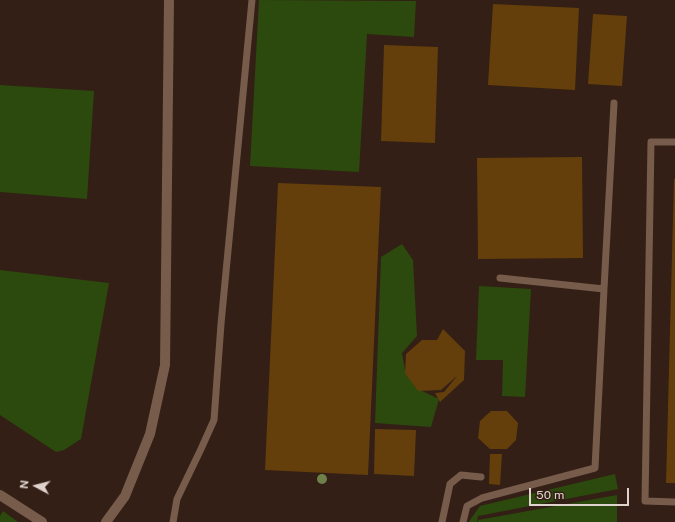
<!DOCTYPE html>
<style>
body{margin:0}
#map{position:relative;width:675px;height:522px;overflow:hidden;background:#331f15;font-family:"Public Sans",sans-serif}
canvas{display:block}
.north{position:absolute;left:16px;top:466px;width:40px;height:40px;-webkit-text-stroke:3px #331f15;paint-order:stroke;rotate:277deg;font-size:11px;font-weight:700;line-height:16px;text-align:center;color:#e0d2cc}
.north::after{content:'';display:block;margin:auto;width:14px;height:18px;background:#e0d2cc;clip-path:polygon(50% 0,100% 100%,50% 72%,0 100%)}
.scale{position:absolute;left:529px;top:488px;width:100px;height:18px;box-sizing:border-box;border:2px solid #e0d2cc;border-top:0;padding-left:5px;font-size:12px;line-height:14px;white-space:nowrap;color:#e0d2cc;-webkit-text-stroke:3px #331f15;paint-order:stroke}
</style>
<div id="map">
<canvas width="675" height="522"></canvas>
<div class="north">N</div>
<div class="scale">50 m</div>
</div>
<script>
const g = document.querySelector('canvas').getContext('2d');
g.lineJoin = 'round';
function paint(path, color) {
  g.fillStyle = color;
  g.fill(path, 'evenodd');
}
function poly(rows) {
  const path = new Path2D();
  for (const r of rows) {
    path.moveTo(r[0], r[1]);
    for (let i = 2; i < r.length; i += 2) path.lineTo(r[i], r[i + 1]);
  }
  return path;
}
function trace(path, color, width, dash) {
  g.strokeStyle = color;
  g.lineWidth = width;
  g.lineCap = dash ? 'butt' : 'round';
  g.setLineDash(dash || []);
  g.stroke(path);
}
paint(poly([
 [259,0,416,1,414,37,367,34,359,172,250,166],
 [0,85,94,91,87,199,0,192],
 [402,244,413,260,417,336,402,353,405,370,416,388,439,399,431,427,375,423,381,257],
 [0,270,109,283,81,439,64,450,56,452,0,415],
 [479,286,531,289,525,397,502,396,503,360,476,360],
 [615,474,618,489,478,516,477,522,469,522,470,520,480,506],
 [617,495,617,522,478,522,478,520],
 [3,511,18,522,0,522,0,516]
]), '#2c4a0e');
paint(poly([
 [493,4,579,8,575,90,488,85],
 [593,14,627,16,622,86,588,84],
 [384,45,438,47,435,143,381,141],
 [582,157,583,258,478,259,477,158],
 [674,179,675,179,675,483,666,483],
 [278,183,381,187,368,475,265,470],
 [443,329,465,351,464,380,440,402,435,393,444,392,457,376,441,390,418,391,405,373,406,354,422,340,437,340],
 [491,411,507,411,518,423,516,440,507,449,490,449,478,438,480,421],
 [375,429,416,430,414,476,374,474],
 [490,454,502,454,500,485,489,484]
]), '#643f0c');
trace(poly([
 [675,142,651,142,645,501,675,502],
 [500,278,604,289],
 [173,522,177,499,201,449,214,420,221,324,252,0],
 [442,522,450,484,461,475,481,477],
 [463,522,467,506,482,498,595,468,604,289,614,103]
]), '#775b4b', 7);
trace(poly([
 [0,495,42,522],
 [106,522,125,496,150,434,165,365,169,0]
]), '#775b4b', 10);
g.fillStyle = '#6e814b';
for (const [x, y] of [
 [322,479]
]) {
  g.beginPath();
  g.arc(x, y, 5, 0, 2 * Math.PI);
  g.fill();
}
</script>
